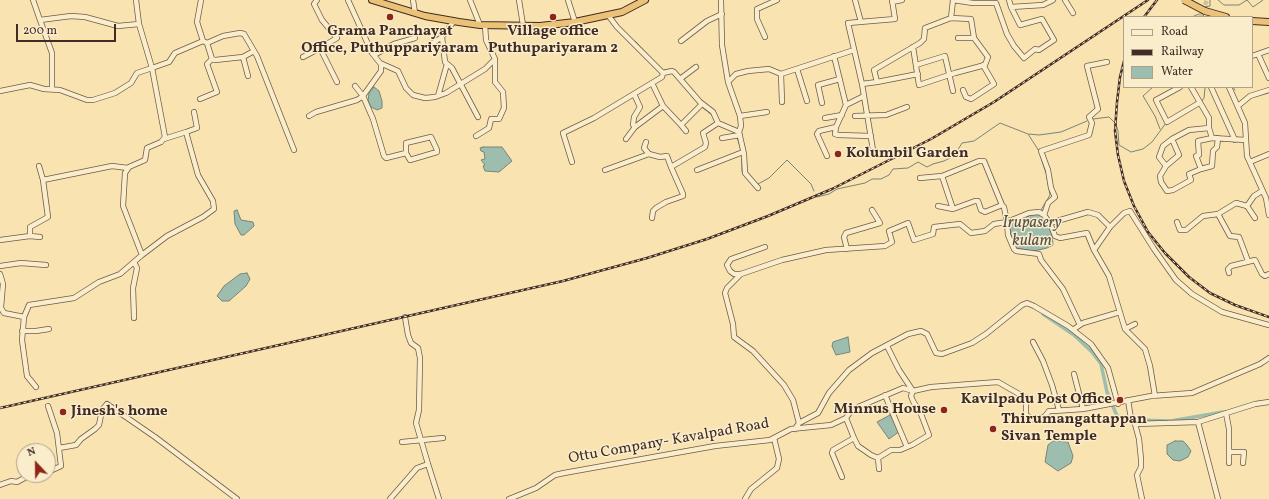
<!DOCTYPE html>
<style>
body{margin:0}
#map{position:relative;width:1269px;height:499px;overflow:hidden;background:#f8e3b1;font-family:Vollkorn,serif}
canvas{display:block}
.legend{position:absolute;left:1123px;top:16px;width:130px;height:72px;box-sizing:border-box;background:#faedcc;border:1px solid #b0a089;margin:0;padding:5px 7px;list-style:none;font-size:12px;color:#412c25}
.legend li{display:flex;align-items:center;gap:8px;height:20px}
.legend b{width:20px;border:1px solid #b0a089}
.north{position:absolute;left:16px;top:443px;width:40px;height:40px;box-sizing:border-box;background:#faedcc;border:1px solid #b0a089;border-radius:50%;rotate:338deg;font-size:11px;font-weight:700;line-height:16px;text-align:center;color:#412c25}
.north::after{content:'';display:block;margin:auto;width:14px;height:18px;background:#8f2418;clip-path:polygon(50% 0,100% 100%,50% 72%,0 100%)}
.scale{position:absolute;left:16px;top:24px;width:100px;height:18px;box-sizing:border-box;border:2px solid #412c25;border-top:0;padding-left:5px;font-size:12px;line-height:14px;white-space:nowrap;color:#412c25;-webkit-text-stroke:3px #faedcc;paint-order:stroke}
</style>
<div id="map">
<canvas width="1269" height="499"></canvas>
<ul class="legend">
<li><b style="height:5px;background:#faedcc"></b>Road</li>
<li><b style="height:5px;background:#412c25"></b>Railway</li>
<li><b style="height:11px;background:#9dbeaf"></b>Water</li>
</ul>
<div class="north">N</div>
<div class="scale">200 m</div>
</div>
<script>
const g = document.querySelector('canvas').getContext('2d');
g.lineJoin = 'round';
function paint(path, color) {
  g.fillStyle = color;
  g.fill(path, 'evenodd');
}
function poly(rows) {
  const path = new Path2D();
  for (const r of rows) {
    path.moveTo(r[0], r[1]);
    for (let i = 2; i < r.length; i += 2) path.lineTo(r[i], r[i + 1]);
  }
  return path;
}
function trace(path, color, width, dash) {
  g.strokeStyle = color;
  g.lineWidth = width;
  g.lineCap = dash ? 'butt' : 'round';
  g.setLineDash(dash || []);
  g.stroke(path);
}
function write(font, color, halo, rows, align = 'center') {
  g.font = font + ' Vollkorn,serif';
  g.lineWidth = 3;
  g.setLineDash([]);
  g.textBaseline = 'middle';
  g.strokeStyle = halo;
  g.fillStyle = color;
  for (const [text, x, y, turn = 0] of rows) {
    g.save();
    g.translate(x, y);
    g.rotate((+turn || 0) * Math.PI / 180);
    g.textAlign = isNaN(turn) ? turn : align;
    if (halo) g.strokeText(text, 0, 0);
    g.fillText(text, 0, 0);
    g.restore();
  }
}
const water = poly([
 [374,87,379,91,382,101,382,108,377,110,371,107,368,101,369,93,374,87],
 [483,147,502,147,512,161,499,172,485,171,483,166,485,165,481,160,485,159,484,152,481,151,480,148,483,147],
 [237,210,241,220,253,222,254,226,244,235,241,235,235,224,234,211,237,210],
 [1033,214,1042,215,1048,223,1052,235,1053,245,1047,248,1034,251,1015,248,1012,243,1009,224,1033,214],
 [247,273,250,279,246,286,229,301,222,301,217,296,224,286,240,274,247,273],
 [848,337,850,352,836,355,832,346,833,342,848,337],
 [890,415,900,431,889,439,877,422,890,415],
 [1053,441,1068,442,1073,456,1071,463,1058,471,1045,462,1048,445,1053,441],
 [1175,441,1183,441,1187,445,1191,451,1188,457,1180,461,1173,460,1167,454,1167,445,1175,441]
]);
paint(water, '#9dbeaf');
trace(water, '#788478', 1);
trace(poly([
 [1218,0,1224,5,1239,5,1247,0,1253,7,1263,0],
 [1205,7,1210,6,1210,0],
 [1192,17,1201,13,1205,17],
 [635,41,651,58],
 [664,70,670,69],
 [1153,87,1143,96,1155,116,1160,129],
 [1233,87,1235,90],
 [693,97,699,104],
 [1201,102,1204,98,1205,88,1207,87],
 [702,107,712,115,714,120],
 [1093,119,1109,117,1116,124,1118,131,1119,145,1131,152,1143,149,1152,142,1166,123],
 [1029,134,1039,135,1061,132,1087,121],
 [737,137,741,150],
 [1041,158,1046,173],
 [742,159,742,172,752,184],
 [758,184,769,178,787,160,811,184,814,191],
 [817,197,829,194,837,189,865,183,872,179,881,179,889,175,893,169,908,168,918,162,927,167,933,164,944,161,954,156,962,143,974,141,1000,123,1028,134,1039,151],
 [1041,210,1050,195,1047,177]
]), '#788478', 1);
trace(poly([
 [1043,314,1074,335,1092,352,1101,364,1107,392,1117,416,1128,419],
 [1135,420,1171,421,1223,412]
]), '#9dbeaf', 3.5);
trace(poly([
 [1200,17,1207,0]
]), '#d3be95', 4.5, [4.5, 2]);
const minor = poly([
 [33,0,40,20,71,16,85,17,118,26,139,24],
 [317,0,314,4,322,20,337,38,320,48,337,82],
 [348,0,372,53,380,63,398,71,406,88,413,95,425,98,435,97,446,93,485,69,495,59],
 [413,0,415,13],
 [470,0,480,25],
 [519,0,523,25],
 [568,0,575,22],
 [721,0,722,45,728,82],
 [855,0,861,22],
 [892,0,895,19,848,23,862,84,877,82,874,70,920,43,924,39,925,28,951,18,953,0],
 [953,0,973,3,996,3,1007,34,1014,46,1024,58,1035,49,1039,50,1054,40,1042,19,1020,25,1011,7],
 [1009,0,1011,7,1043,5,1053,0],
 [1065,0,1073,13],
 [892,2,902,0],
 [608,15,617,27,663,73,672,71,674,72,700,102,713,112,718,123,739,132,744,154,745,173,758,188],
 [40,20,52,53,52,89],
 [442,37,445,62,452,68,478,117],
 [765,37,757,19,757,9,777,0],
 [958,38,974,38],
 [203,41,207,43,223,36,240,33,244,34,257,56,294,150],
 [681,41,707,21,722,14],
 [207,43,212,59,215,60,243,57,254,51],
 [913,47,919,85,955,73,985,65,988,57,974,38,971,19,951,18],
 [423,50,442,37,454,21],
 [1258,54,1269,78],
 [374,55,394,44,415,38],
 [834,56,846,105],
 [1252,56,1269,50],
 [243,57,248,76],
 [303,57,320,48],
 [381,64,381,71,363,96,373,119,384,156,386,158,406,153,410,160,437,152,437,150,431,137,406,143,406,153],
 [916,65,945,56,953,91],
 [797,69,807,101],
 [663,73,662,77,652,83,663,106,681,125,702,104],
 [680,79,696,67],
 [877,82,918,74],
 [1180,87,1156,100,1167,122,1199,103],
 [1191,87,1209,118,1209,128],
 [1211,87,1235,140],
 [1229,87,1245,123,1247,156,1266,198,1269,215],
 [963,90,966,97,971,99,994,84,983,65],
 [0,91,30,85,44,89,60,90,87,100,93,100,115,93,131,83,137,73,152,68,139,24,136,0],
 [634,94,640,107,634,117,633,125,635,127],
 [438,96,447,64],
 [864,96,873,150],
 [200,99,217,92,207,64,212,59],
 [782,102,781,74,854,50],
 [822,103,818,85,840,79],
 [1238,106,1250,96,1269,90],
 [309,116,316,112,357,100,363,96,355,86],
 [740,116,767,112],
 [855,116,886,115,907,107],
 [825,118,842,115],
 [681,125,686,131],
 [836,127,835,134,838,135,871,136],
 [186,132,197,128,194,112],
 [739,132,741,126,740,116,728,82,736,74,748,71,769,69,781,74],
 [476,136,489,128,491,119,499,119,504,108,503,92,495,82,495,59,486,40,485,25],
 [722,138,740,135],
 [626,139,635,127,663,106],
 [1172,139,1163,146,1159,157,1166,166,1179,155,1172,139,1189,130,1209,128,1212,138,1246,140],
 [646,142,644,148,649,154],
 [827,156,817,134,819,131,836,127,846,105,864,96,862,84],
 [572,162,563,133,594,118,652,83],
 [1250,162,1269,154],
 [39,166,43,180,112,166,128,168],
 [1166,166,1160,176,1161,182,1167,191,1173,190,1191,180,1189,174,1201,169,1196,156,1199,155,1198,141,1212,138],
 [1201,169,1212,166,1213,151,1217,147,1218,138],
 [605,170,649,154,660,157,667,156,671,167,705,147,706,143,703,133,718,123],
 [697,170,743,152],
 [942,176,953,209],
 [920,178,942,176,979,161,984,161,1002,205],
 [938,206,953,209,975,201,978,201,981,210,985,212,1002,205,1004,207,1007,222,1029,213,1039,212,1044,215,1050,223,1055,236,1060,238,1087,233,1094,250,1109,276,1125,329,1145,349,1150,366,1155,396],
 [1247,206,1255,218],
 [1218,214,1230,236,1239,237,1248,261],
 [1044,215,1048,203,1055,197,1051,188,1048,170,1041,151,1089,135,1092,123,1089,117,1098,109,1087,66,1107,62],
 [652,218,653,211,656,208,666,202,683,196,683,194,671,167],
 [1177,222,1180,230,1186,230,1203,216,1218,214,1236,203,1247,206,1254,196,1262,191],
 [1050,223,1088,212,1098,215,1110,227],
 [30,236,30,227,48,217,43,180],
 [0,240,30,236,40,237],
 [765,247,731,259,727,265,730,271,734,274,741,274,782,260,826,250,885,246,892,242,889,231,908,223,914,240,933,234,934,227,960,224,971,233,985,231,994,224,1007,222,1008,235,1014,249,1016,251,1039,254,1041,260,1063,289,1080,325],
 [847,249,844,237,846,233,880,223,872,210],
 [1094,250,1110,227,1124,213,1130,211,1154,249,1176,280,1192,294,1222,312,1269,325],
 [142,255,167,236,203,217,214,209,213,201,198,175,186,132,164,139],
 [0,266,21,263,46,265],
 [1229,273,1228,269,1231,266,1255,260,1262,274,1265,276,1269,274],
 [0,274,3,284,1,307],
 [741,274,727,288,725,293,733,324,734,337,753,351,784,385,793,400,799,423],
 [1,308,4,313,24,317,22,340,27,376,36,387],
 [24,317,29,305,74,298,99,282,120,274,142,255,123,206,125,173,129,167,145,160,147,148,161,142,165,137,152,68,169,62,175,53,203,41,197,22,201,0],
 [134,318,133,288,137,268,134,262],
 [1074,329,1083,323,1120,312],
 [1125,329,1135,324],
 [22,331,36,331,49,329],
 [1033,342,1043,361,1052,385,1059,410],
 [1074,374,1083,409],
 [885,395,907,447],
 [1128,400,1131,419,1135,424],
 [1226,413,1229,429,1229,452,1244,452,1243,463],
 [846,418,854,438],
 [1198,422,1218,499],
 [795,429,799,423,818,413,829,393,849,370,872,353,908,334,921,331,927,334,936,353,942,354,972,343,986,334,1022,305,1027,303,1034,306,1068,326,1091,344,1108,368,1118,404],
 [402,442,443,438],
 [59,448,76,445,81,439,95,429,99,425,102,410,107,404,155,437,237,499],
 [1229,452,1229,463],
 [878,458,879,469],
 [428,464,439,499],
 [48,472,61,466,57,433,48,406],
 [842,477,832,453,833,450,854,438,858,446,871,455,878,458,891,450,900,450,912,445,929,435,921,414,913,401,911,396,913,391,899,370,887,346],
 [0,485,11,481,17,482,30,475],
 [390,499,417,468,428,464,416,423,419,410,420,358,418,348,411,343,408,335,405,317],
 [509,499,536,488,555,475,564,473,715,446,770,440,791,429,831,425,846,418,851,411,858,407,903,388,913,391,931,387,998,382,1026,398,1026,415,1036,421,1045,416,1049,411,1053,411,1083,409,1151,396,1192,393,1260,364,1269,358],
 [745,499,751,489,777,468,779,459,774,438],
 [1142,499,1137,475,1141,467,1141,459,1139,439,1135,424,1198,422,1255,404,1269,402]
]);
const highway = poly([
 [372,0,425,16,459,22,480,25,540,26,575,22,622,12,645,0],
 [1205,11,1226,17],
 [1252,21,1269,22]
]);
trace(minor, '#6f5a48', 6);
trace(highway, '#412c25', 8);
trace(minor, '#faedcc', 4.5);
trace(highway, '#ecc278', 6);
const rail = poly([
 [1144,17,1157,0],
 [1124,61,1120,77,1117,102,1115,131,1118,155,1124,181,1134,206,1148,232,1165,253,1189,277,1210,293,1235,305,1269,317],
 [0,408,563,281,647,258,707,239,768,216,832,189,931,139,994,102,1148,0]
]);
trace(rail, '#412c25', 2.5);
trace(rail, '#faedcc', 1, [3]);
const highwayBridge = poly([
 [1184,0,1205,11]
]);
trace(highwayBridge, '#412c25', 8, []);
trace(highwayBridge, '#ecc278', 6);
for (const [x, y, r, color] of [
 [390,17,4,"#8f2418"],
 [553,17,4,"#8f2418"],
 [838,154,4,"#8f2418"],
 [1120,400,4,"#8f2418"],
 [944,410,4,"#8f2418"],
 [63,412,4,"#8f2418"],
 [993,429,4,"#8f2418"]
]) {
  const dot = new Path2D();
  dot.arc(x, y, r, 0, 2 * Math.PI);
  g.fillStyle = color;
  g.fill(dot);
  trace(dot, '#faedcc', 1.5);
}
write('bold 15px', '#412c25', '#faedcc', [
 ["Grama Panchayat",390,32,"center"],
 ["Office, Puthuppariyaram",390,49,"center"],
 ["Village office",553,32,"center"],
 ["Puthupariyaram 2",553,49,"center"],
 ["Kolumbil Garden",846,154],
 ["Kavilpadu Post Office",1112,400,"right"],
 ["Minnus House",936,410,"right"],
 ["Jinesh's home",71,412],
 ["Thirumangattappan",1001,420],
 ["Sivan Temple",1001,437]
], 'left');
write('15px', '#412c25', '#faedcc', [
 ["Ottu Company- Kavalpad Road",669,442,-10]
]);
write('italic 16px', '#585048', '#faedcc', [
 ["Irupasery",1032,224],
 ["kulam",1032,242]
]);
</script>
